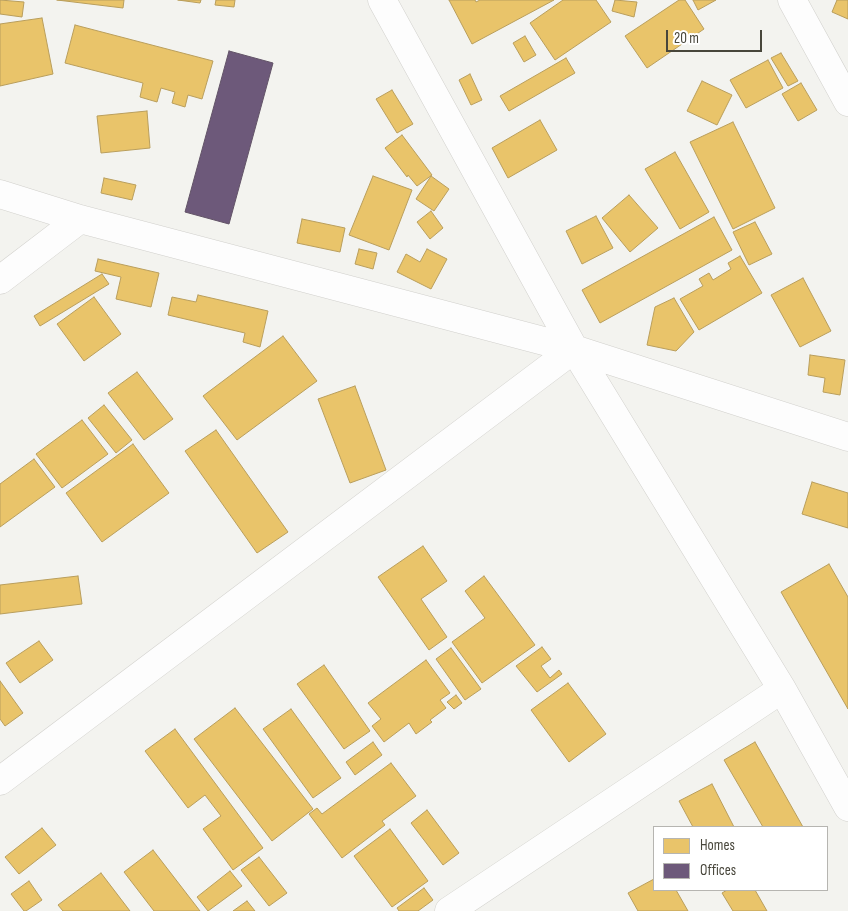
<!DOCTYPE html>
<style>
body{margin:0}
#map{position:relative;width:848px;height:911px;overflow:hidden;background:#f3f3ef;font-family:"Sofia Sans Condensed",sans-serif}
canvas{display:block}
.legend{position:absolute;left:653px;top:826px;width:175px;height:65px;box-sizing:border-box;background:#fff;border:1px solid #b6b5b1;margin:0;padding:6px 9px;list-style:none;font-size:15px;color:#48463b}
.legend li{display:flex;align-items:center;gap:10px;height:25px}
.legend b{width:25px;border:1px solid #b6b5b1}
.scale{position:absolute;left:666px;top:30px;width:96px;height:22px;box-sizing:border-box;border:2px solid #48463b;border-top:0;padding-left:6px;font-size:15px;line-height:18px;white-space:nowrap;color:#48463b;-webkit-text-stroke:4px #fff;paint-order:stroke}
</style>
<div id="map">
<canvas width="848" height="911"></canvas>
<ul class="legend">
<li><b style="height:14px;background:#e9c46a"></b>Homes</li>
<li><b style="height:14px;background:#6d597a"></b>Offices</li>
</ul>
<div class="scale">20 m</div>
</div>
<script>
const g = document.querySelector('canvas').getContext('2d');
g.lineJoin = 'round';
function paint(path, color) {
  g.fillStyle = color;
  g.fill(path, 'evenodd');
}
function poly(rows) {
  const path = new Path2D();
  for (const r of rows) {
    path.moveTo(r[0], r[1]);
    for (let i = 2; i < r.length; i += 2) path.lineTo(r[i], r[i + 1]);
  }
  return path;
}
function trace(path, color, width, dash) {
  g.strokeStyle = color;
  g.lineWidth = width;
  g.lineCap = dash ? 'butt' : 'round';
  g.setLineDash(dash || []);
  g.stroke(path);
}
const homes = poly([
 [0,0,24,2,22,17,0,14,0,0],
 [57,0,124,0,123,8,57,0],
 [178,0,201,0,200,3,178,0],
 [216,0,235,0,234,7,215,5,216,0],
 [449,0,475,0,476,2,480,0,554,0,472,44,449,0],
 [563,0,596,0,611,22,555,60,530,23,563,0],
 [615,0,637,2,634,17,612,11,615,0],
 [679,0,685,0,704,29,647,68,625,36,679,0],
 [693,0,716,0,698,10,693,0],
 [837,0,848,0,848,19,832,12,837,0],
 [42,18,53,74,0,86,0,24,42,18],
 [75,25,213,61,202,99,188,95,185,107,172,103,175,92,161,88,157,102,140,97,143,83,65,63,75,25],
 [525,36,536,55,524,62,513,43,525,36],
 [781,53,798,81,788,86,771,58,781,53],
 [566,58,575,73,509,111,500,96,566,58],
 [768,60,783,88,746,108,730,80,768,60],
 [470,74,482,100,471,105,459,80,470,74],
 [702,81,732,95,717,125,687,111,702,81],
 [801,83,817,110,798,121,782,94,801,83],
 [392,90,413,124,397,133,376,99,392,90],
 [147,111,150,148,101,153,97,116,147,111],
 [540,120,557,150,508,178,492,148,540,120],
 [733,122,775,208,733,229,690,142,733,122],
 [402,135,432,175,417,186,408,175,407,177,385,148,402,135],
 [675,152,709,212,680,229,645,169,675,152],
 [373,176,412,190,389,250,349,235,373,176],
 [431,176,449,189,434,211,416,199,431,176],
 [104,178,136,185,132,200,101,193,104,178],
 [629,195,658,228,630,252,602,218,629,195],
 [431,211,443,228,430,239,417,222,431,211],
 [596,216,613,248,582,264,566,231,596,216],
 [714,217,732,250,600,323,582,290,714,217],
 [302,219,345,228,340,252,297,243,302,219],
 [755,222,772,254,749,265,733,232,755,222],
 [359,249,377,253,373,269,355,264,359,249],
 [427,249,447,259,431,289,397,272,406,254,420,262,427,249],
 [740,256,762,293,699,330,680,299,703,286,699,279,709,273,713,280,731,269,728,263,740,256],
 [98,259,159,273,151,307,116,299,121,277,95,271,98,259],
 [102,274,109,284,40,326,34,316,102,274],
 [803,278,831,331,800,347,771,295,803,278],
 [198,295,268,311,260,347,243,342,245,333,168,315,172,297,196,302,198,295],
 [94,297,121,334,84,361,57,324,94,297],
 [674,298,694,332,676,351,647,345,655,307,674,298],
 [283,336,317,381,237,440,203,396,283,336],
 [810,355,845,360,840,395,823,392,825,378,808,375,810,355],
 [137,372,173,419,144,440,108,393,137,372],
 [355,386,386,470,350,483,318,399,355,386],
 [104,405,132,440,116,453,88,418,104,405],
 [82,420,108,454,62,488,36,454,82,420],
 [216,430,288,532,257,553,185,451,216,430],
 [133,444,169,493,102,542,66,493,133,444],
 [34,459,55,487,0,527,0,484,34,459],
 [812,482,848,493,848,528,802,514,812,482],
 [423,546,447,581,421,599,447,637,429,650,378,577,423,546],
 [829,564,848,597,848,709,781,592,829,564],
 [78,576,82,604,0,614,0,585,78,576],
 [484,576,535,645,482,683,452,642,485,618,465,591,484,576],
 [39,641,53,660,20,683,6,663,39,641],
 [542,647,551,659,541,666,550,678,559,670,562,674,537,692,516,666,542,647],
 [451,648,481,689,465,700,436,659,451,648],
 [426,660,450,693,440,700,446,708,430,720,432,722,416,734,409,723,384,742,372,726,381,719,368,703,426,660],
 [324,665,370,731,344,749,297,684,324,665],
 [0,681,23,713,5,726,0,719,0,681],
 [568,683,606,734,569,762,531,710,568,683],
 [456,695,462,703,454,709,447,702,456,695],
 [235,708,313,809,272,841,194,739,235,708],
 [291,709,341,778,313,798,263,729,291,709],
 [175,729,263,848,233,870,203,829,221,816,205,795,188,808,145,751,175,729],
 [373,742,382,755,355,775,346,762,373,742],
 [755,742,803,827,763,827,724,760,755,742],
 [391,763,416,796,382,821,385,825,342,858,309,814,317,808,322,814,391,763],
 [712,784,734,827,693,827,679,801,712,784],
 [427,810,459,853,443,865,411,823,427,810],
 [42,828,56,845,19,874,5,857,42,828],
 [390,829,428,881,392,907,354,856,390,829],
 [153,850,200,911,154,911,124,872,153,850],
 [259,857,287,893,269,906,241,870,259,857],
 [230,871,242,886,208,911,197,897,230,871],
 [101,873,130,911,63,911,58,905,101,873],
 [654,879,654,890,676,890,688,911,638,911,628,893,654,879],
 [29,881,42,900,26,911,24,911,11,894,29,881],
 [424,888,433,900,418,911,399,911,397,908,424,888],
 [727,890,755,890,767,911,733,911,722,893,727,890],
 [247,901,255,911,233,911,247,901]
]);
paint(homes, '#e9c46a');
trace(homes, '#b99e5c', 1);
const offices = poly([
 [229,51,273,63,229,224,185,212,229,51]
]);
paint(offices, '#6d597a');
trace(offices, '#625367', 1);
const minor = poly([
 [382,0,574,349,782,689,848,807],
 [792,0,848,102],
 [0,194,80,219,574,349,848,437],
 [0,280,80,219],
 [0,781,574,349],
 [449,911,782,689]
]);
trace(minor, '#d1d0cc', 29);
trace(minor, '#fdfdfd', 28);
</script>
